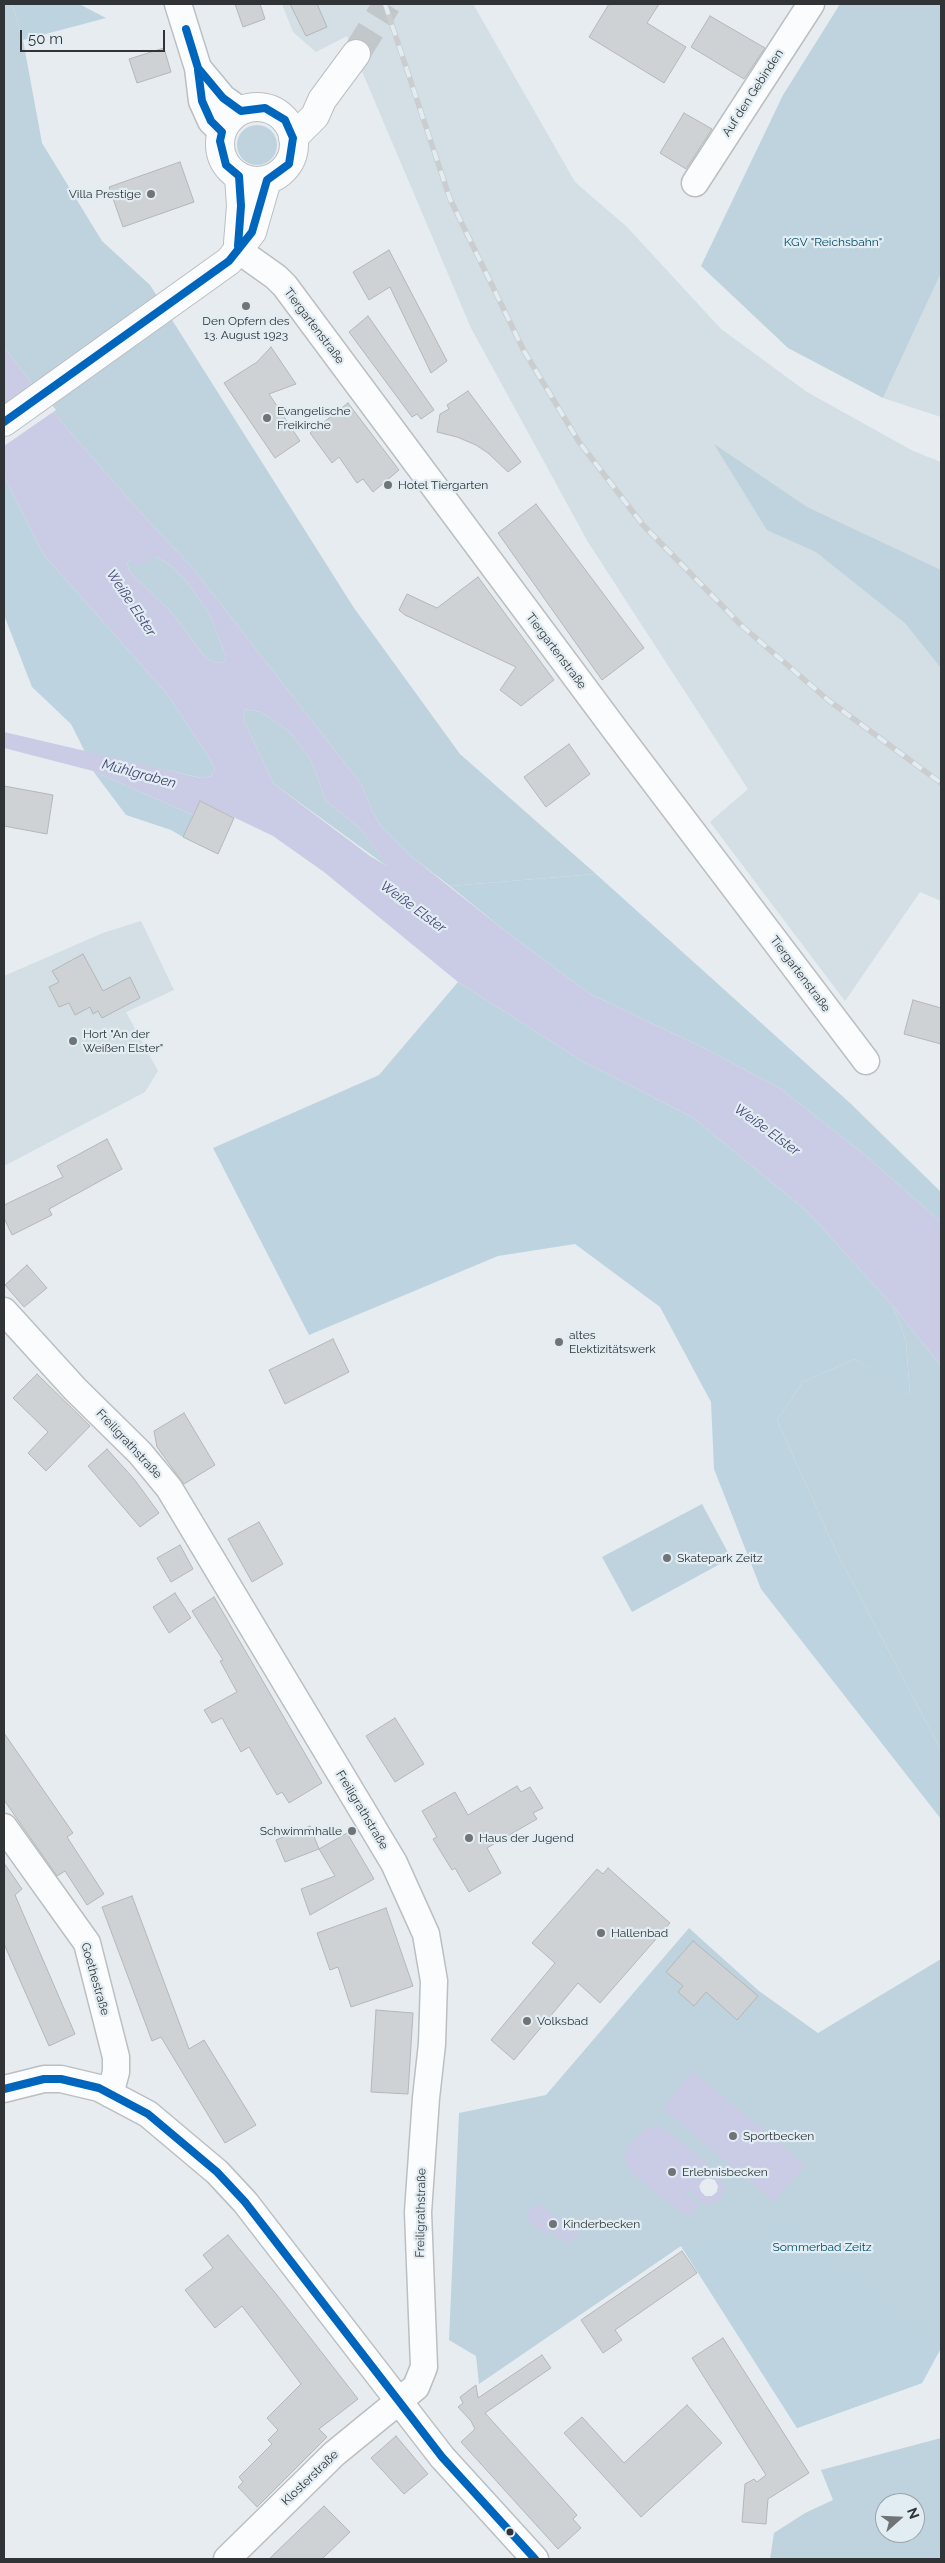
<!DOCTYPE html>
<meta charset="utf-8">
<style>
body{margin:0}
#map{position:relative;width:945px;height:2563px;overflow:hidden;background:#e6ecef;font-family:Raleway,sans-serif}
canvas{display:block}
.frame{position:absolute;inset:0;border:5px solid #303436;pointer-events:none}
.north{position:absolute;left:875px;top:2493px;width:50px;height:50px;box-sizing:border-box;background:#e2edf3;border:1px solid #9ba3a7;border-radius:50%;rotate:70deg;font-size:14px;font-weight:700;line-height:20px;text-align:center;color:#303436}
.north::after{content:'';display:block;margin:auto;width:18px;height:22px;background:#707477;clip-path:polygon(50% 0,100% 100%,50% 72%,0 100%)}
.scale{position:absolute;left:20px;top:30px;width:145px;height:22px;box-sizing:border-box;border:2px solid #303436;border-top:0;padding-left:6px;font-size:15px;line-height:18px;white-space:nowrap;color:#303436;-webkit-text-stroke:4px #e2edf3;paint-order:stroke}
</style>
<div id="map">
<canvas width="945" height="2563"></canvas>
<div class="frame"></div>
<div class="north">N</div>
<div class="scale">50 m</div>
</div>
<script>
const g = document.querySelector('canvas').getContext('2d');
g.lineJoin = 'round';
function paint(path, color) {
  g.fillStyle = color;
  g.fill(path, 'evenodd');
}
function poly(rows) {
  const path = new Path2D();
  for (const r of rows) {
    if (r.length === 3) {
      path.moveTo(r[0] + r[2], r[1]);
      path.arc(r[0], r[1], r[2], 0, 2 * Math.PI);
      continue;
    }
    path.moveTo(r[0], r[1]);
    for (let i = 2; i < r.length; i += 2) path.lineTo(r[i], r[i + 1]);
  }
  return path;
}
function trace(path, color, width, dash) {
  g.strokeStyle = color;
  g.lineWidth = width;
  g.lineCap = dash ? 'butt' : 'round';
  g.setLineDash(dash || []);
  g.stroke(path);
}
function write(font, color, halo, rows, align = 'center') {
  g.font = font + ' Raleway,sans-serif';
  g.lineWidth = 4.5;
  g.setLineDash([]);
  g.textBaseline = 'middle';
  g.strokeStyle = halo;
  g.fillStyle = color;
  for (const [text, x, y, turn = 0] of rows) {
    g.save();
    g.translate(x, y);
    g.rotate((+turn || 0) * Math.PI / 180);
    g.textAlign = isNaN(turn) ? turn : align;
    if (halo) g.strokeText(text, 0, 0);
    g.fillText(text, 0, 0);
    g.restore();
  }
}
paint(poly([
 [282,4,473,4,575,182,627,227,721,329,807,392,913,451,941,462,941,901,920,892,845,1001,710,822,748,789,588,542,471,328,347,36,316,52,293,32],
 [941,273,941,417,883,398],
 [141,921,174,990,126,1012,158,1071,145,1092,4,1166,4,976,103,933]
]), '#d3dee5');
paint(poly([
 [4,4,12,4,23,40,42,143,102,241,150,285,354,608,460,754,596,874,450,886,412,857,381,826,371,809,362,785,191,566,142,514,64,425,4,347],
 [840,4,941,4,941,273,883,398,788,348,701,266,783,95],
 [257,145,20],
 [714,444,807,507,941,570,941,668,905,623,816,552,767,530],
 [148,555,159,558,172,567,187,582,210,615,226,657,224,662,214,663,204,656,173,614,129,571,127,562],
 [245,709,261,712,289,731,311,760,326,801,361,829,388,867,274,784,243,719],
 [893,1306,941,1366,941,1750,835,1549,777,1420,803,1382,855,1359,910,1395,906,1341],
 [702,1504,731,1558,632,1612,602,1557],
 [689,1928,759,1991,818,2033,941,1959,941,2348,922,2383,797,2428,681,2246,479,2384,476,2356,449,2340,459,2113,546,2095],
 [708,2178,715,2180,718,2186,717,2192,712,2196,705,2196,701,2192,699,2186,701,2181],
 [941,2438,941,2559,770,2559,774,2533,805,2513,833,2500,821,2470],
 [885,2503,915,2503,915,2533,885,2533]
]), '#bed3de');
paint(poly([
 [12,4,79,4,106,18,23,40],
 [4,476,44,555,168,695,209,757,215,769,211,776,202,778,85,752,71,724,32,687,4,615],
 [93,771,193,815,183,837,171,830,126,815],
 [596,874,850,1103,941,1192,941,1222,866,1156,781,1089,704,1048,590,994,504,930,450,886],
 [458,982,582,1061,692,1117,808,1212,893,1306,906,1341,910,1396,855,1359,803,1382,777,1420,835,1549,941,1750,941,1819,761,1589,714,1469,711,1402,660,1307,575,1244,498,1256,309,1335,213,1148,379,1075],
 [785,2221,941,2342,941,2348,922,2383,797,2428,681,2246,751,2242]
]), '#bdd4e0');
paint(poly([
 [4,347,64,425,142,514,191,566,362,785,371,809,381,826,412,857,504,930,590,994,704,1048,781,1089,866,1156,941,1222,941,1366,893,1306,808,1212,692,1117,582,1061,458,982,324,872,273,836,200,801,193,815,93,771,4,748,4,732,201,778,211,776,215,769,209,757,168,695,44,555,4,476],
 [148,556,159,558,172,567,187,582,210,615,226,657,224,662,214,663,204,656,173,614,129,571,127,562,130,561,135,567,151,561],
 [245,709,261,712,289,731,311,760,326,801,361,829,387,866,370,856,274,784,243,719],
 [693,2071,805,2165,774,2202,662,2108],
 [658,2126,668,2131,709,2165,705,2171,716,2173,722,2177,725,2190,719,2201,707,2205,701,2203,688,2189,684,2193,700,2205,687,2218,629,2171,624,2155,628,2146,648,2127],
 [708,2178,715,2180,718,2186,717,2192,712,2196,705,2196,701,2192,699,2186,702,2181],
 [538,2205,543,2206,564,2223,568,2218,576,2225,578,2236,568,2243,562,2241,550,2232,546,2236,529,2222,527,2217,530,2208]
]), '#cacce5');
paint(poly([
 [35,383,56,410,4,446,4,405]
]), '#e6ecef');
const building = poly([
 [235,4,260,4,265,19,243,27,235,4],
 [290,4,317,4,327,27,306,36,290,4],
 [609,4,659,4,647,23,686,47,664,83,589,37,609,4],
 [710,16,765,48,744,79,691,47,710,16],
 [164,48,171,72,137,83,129,59,164,48],
 [684,113,712,129,686,169,660,153,684,113],
 [180,162,194,202,123,227,109,187,180,162],
 [389,250,447,361,431,373,390,287,369,300,353,272,389,250],
 [368,316,434,410,421,419,417,414,412,417,349,332,368,316],
 [271,347,296,384,269,394,300,441,275,458,224,383,257,362,271,347],
 [468,391,521,462,508,472,488,453,476,445,457,437,437,432,440,414,449,409,447,405,468,391],
 [348,403,399,470,373,492,363,479,357,483,339,457,332,463,310,433,348,403],
 [536,504,644,648,602,680,498,533,536,504],
 [478,577,554,680,521,706,500,690,516,667,405,615,399,610,407,594,437,608,478,577],
 [569,744,590,774,546,807,524,777,569,744],
 [4,786,53,795,47,834,4,826,4,786],
 [200,801,234,818,218,854,183,837,200,801],
 [83,954,103,991,130,977,140,998,102,1018,98,1011,93,1014,90,1007,75,1015,69,1003,59,1007,49,987,59,982,52,971,83,954],
 [913,1000,941,1008,941,1044,904,1034,913,1000],
 [107,1139,122,1169,49,1209,52,1215,12,1235,4,1218,4,1205,63,1177,57,1166,107,1139],
 [27,1265,47,1288,24,1307,5,1285,27,1265],
 [333,1339,349,1372,285,1404,269,1370,333,1339],
 [37,1374,90,1426,46,1471,28,1453,48,1432,13,1398,37,1374],
 [184,1413,215,1465,184,1484,157,1447,154,1431,184,1413],
 [107,1449,134,1479,159,1513,140,1527,88,1466,107,1449],
 [259,1522,283,1564,252,1582,228,1539,259,1522],
 [180,1545,193,1569,171,1582,157,1558,180,1545],
 [175,1593,191,1618,169,1633,153,1607,175,1593],
 [214,1597,322,1783,289,1803,282,1792,277,1795,249,1747,241,1752,222,1718,212,1723,204,1710,237,1692,220,1661,223,1660,192,1611,214,1597],
 [395,1718,424,1764,395,1782,366,1736,395,1718],
 [4,1733,73,1833,67,1837,104,1894,87,1905,65,1871,57,1876,4,1800,4,1733],
 [517,1786,521,1792,530,1787,543,1808,533,1813,537,1819,487,1848,501,1873,469,1892,455,1868,452,1870,433,1839,437,1837,422,1811,455,1792,468,1815,517,1786],
 [310,1826,319,1849,285,1862,276,1840,310,1826],
 [347,1833,374,1879,310,1915,301,1889,335,1876,319,1849,347,1833],
 [4,1863,22,1889,15,1895,75,2034,49,2046,4,1944,4,1863],
 [608,1868,670,1923,600,2003,578,1983,514,2060,491,2040,555,1963,532,1943,597,1869,603,1874,608,1868],
 [132,1896,189,2049,204,2040,256,2125,225,2143,161,2037,152,2041,102,1907,132,1896],
 [386,1908,413,1986,351,2007,338,1967,330,1970,317,1933,386,1908],
 [693,1941,758,1996,737,2020,706,1992,694,2006,678,1992,683,1986,666,1972,693,1941],
 [376,2010,413,2013,408,2094,371,2092,376,2010],
 [228,2235,277,2295,358,2399,319,2429,327,2437,257,2507,238,2487,243,2482,239,2477,272,2444,268,2440,278,2430,267,2418,301,2384,242,2306,215,2328,185,2290,213,2268,203,2255,228,2235],
 [682,2251,697,2273,615,2330,622,2340,603,2353,581,2320,682,2251],
 [723,2338,809,2473,768,2499,766,2524,742,2522,745,2484,754,2479,757,2482,766,2475,692,2358,723,2338],
 [542,2355,551,2368,485,2413,577,2515,573,2519,581,2528,558,2549,461,2442,475,2429,471,2421,458,2407,463,2403,460,2397,476,2385,478,2398,542,2355],
 [687,2405,722,2443,641,2517,564,2433,582,2417,624,2463,687,2405],
 [396,2436,428,2474,404,2494,371,2458,396,2436],
 [324,2506,350,2532,322,2559,269,2559,324,2506]
]);
paint(building, '#cfd2d5');
trace(building, '#b3b7ba', 1);
trace(poly([
 [356,54,387,4]
]), '#c2c7ca', 28, [28, 14]);
const minor = poly([
 [178,4,198,68,202,101,211,121,222,132],
 [198,68,223,98,241,111],
 [695,183,811,4],
 [238,250,276,277,285,286,616,731,866,1061],
 [4,1311,75,1389,140,1453,169,1488,394,1863,426,1934,434,1981,432,2044,426,2098,418,2212,424,2367,416,2387,334,2454,227,2559],
 [4,1827,87,1943,116,2057,116,2072,110,2094],
 [4,2089,44,2079,61,2079,99,2088,148,2114,217,2172,245,2202,442,2457,535,2559]
]);
const major = poly([
 [257,144,37],
 [293,138,315,116,322,100,356,54],
 [238,243,241,206,239,176],
 [4,422,229,261,252,232,267,180]
]);
trace(minor, '#bbbfc2', 29);
trace(major, '#bbbfc2', 30);
trace(minor, '#fbfcfd', 26);
trace(major, '#fbfcfd', 28);
const rail = poly([
 [385,4,450,199,524,351,579,442,643,525,742,626,828,700,941,783]
]);
trace(rail, '#cbcdce', 5.5);
trace(rail, '#e2edf3', 4, [11]);
trace(poly([
 [198,70,202,101,211,121,222,132,220,141,226,165,239,176,241,206,238,246],
 [4,422,229,261,252,232,267,180,289,164,293,138,285,120,265,108,241,111,223,98,198,68,186,29],
 [4,2089,44,2079,61,2079,99,2088,148,2114,217,2172,245,2202,442,2457,535,2559]
]), '#0065bd', 8);
for (const [x, y, r, color] of [
 [151,194,5,"#707477"],
 [246,306,5,"#707477"],
 [267,418,5,"#707477"],
 [388,485,5,"#707477"],
 [73,1041,5,"#707477"],
 [559,1342,5,"#707477"],
 [667,1558,5,"#707477"],
 [352,1831,5,"#707477"],
 [469,1838,5,"#707477"],
 [601,1933,5,"#707477"],
 [527,2021,5,"#707477"],
 [733,2136,5,"#707477"],
 [672,2172,5,"#707477"],
 [553,2224,5,"#707477"],
 [510,2532,4.5,"#303436"]
]) {
  const dot = new Path2D();
  dot.arc(x, y, r, 0, 2 * Math.PI);
  g.fillStyle = color;
  g.fill(dot);
  trace(dot, '#e2edf3', 2);
}
write('12px', '#303436', '#e2edf3', [
 ["Auf den Gebinden",753,93,-57],
 ["Tiergartenstraße",314,326,53],
 ["Tiergartenstraße",556,651,53],
 ["Tiergartenstraße",800,974,53],
 ["Freiligrathstraße",129,1444,47],
 ["Freiligrathstraße",362,1810,59],
 ["Goethestraße",95,1979,74],
 ["Freiligrathstraße",421,2213,-89],
 ["Klosterstraße",310,2478,-44]
]);
write('12px', '#303436', '#e2edf3', [
 ["Villa Prestige",141,194,"right"],
 ["Den Opfern des",246,321,"center"],
 ["13. August 1923",246,335,"center"],
 ["Evangelische",277,411],
 ["Freikirche",277,425],
 ["Hotel Tiergarten",398,485],
 ["Hort \"An der",83,1034],
 ["Weißen Elster\"",83,1048],
 ["altes",569,1335],
 ["Elektizitätswerk",569,1349],
 ["Skatepark Zeitz",677,1558],
 ["Schwimmhalle",342,1831,"right"],
 ["Haus der Jugend",479,1838],
 ["Hallenbad",611,1933],
 ["Volksbad",537,2021],
 ["Sportbecken",743,2136],
 ["Erlebnisbecken",682,2172],
 ["Kinderbecken",563,2224]
], 'left');
write('12px', '#004b65', '#e2edf3', [
 ["KGV \"Reichsbahn\"",833,242],
 ["Sommerbad Zeitz",822,2247]
]);
write('italic 14px', '#484675', '#e2edf3', [
 ["Weiße Elster",131,603,56],
 ["Mühlgraben",139,774,15],
 ["Weiße Elster",413,907,36],
 ["Weiße Elster",767,1130,36]
]);
</script>
